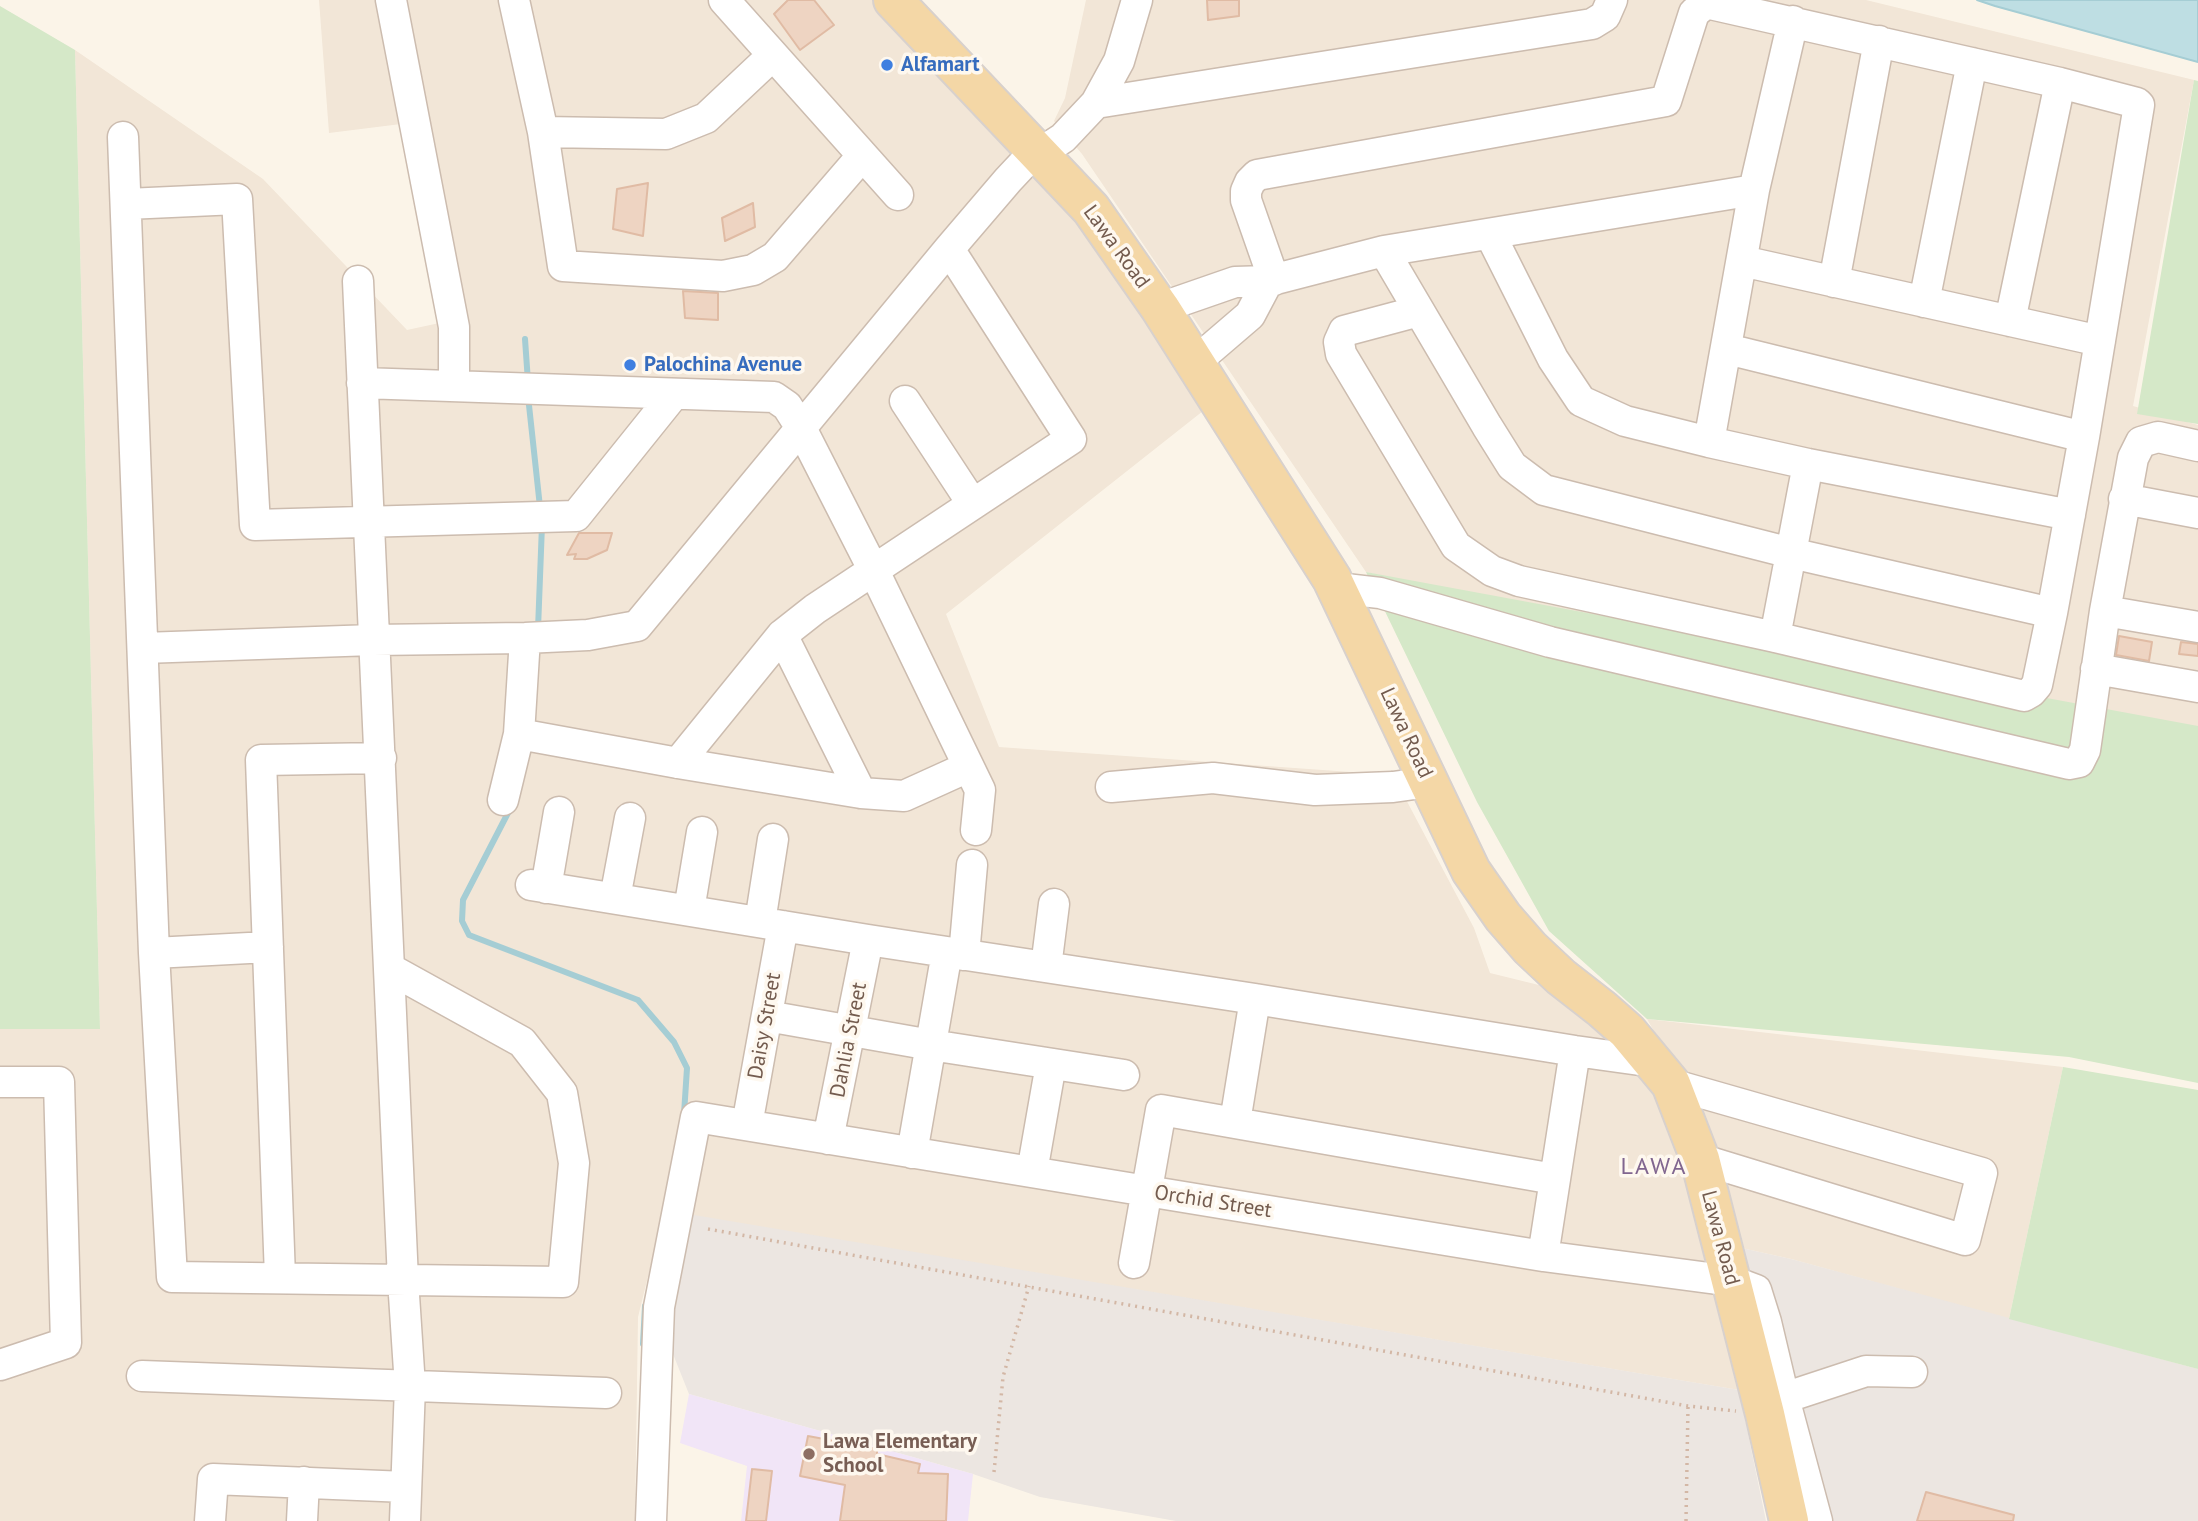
<!DOCTYPE html>
<style>
body{margin:0}
canvas{display:block;background:#fbf4e8}
</style>
<canvas width="2198" height="1521"></canvas>
<script>
const g = document.querySelector('canvas').getContext('2d');
g.lineJoin = 'round';
function paint(path, color) {
  g.fillStyle = color;
  g.fill(path, 'evenodd');
}
function poly(rows) {
  const path = new Path2D();
  for (const r of rows) {
    path.moveTo(r[0], r[1]);
    for (let i = 2; i < r.length; i += 2) path.lineTo(r[i], r[i + 1]);
  }
  return path;
}
function trace(path, color, width, dash) {
  g.strokeStyle = color;
  g.lineWidth = width;
  g.lineCap = dash ? 'butt' : 'round';
  g.setLineDash(dash || []);
  g.stroke(path);
}
function write(font, color, halo, rows, align = 'center') {
  g.font = font + ' "PT Sans",sans-serif';
  g.lineWidth = 7;
  g.setLineDash([]);
  g.textBaseline = 'middle';
  g.strokeStyle = halo;
  g.fillStyle = color;
  for (const [text, x, y, turn = 0] of rows) {
    g.save();
    g.translate(x, y);
    g.rotate((+turn || 0) * Math.PI / 180);
    g.textAlign = isNaN(turn) ? turn : align;
    if (halo) g.strokeText(text, 0, 0);
    g.fillText(text, 0, 0);
    g.restore();
  }
}
paint(poly([
 [319,0,876,0,1040,175,1115,269,1203,411,946,614,999,747,1393,775,1474,928,1490,973,1555,989,1656,1083,1696,1179,1739,1390,664,1211,638,1317,635,1521,0,1521,0,1029,100,1029,75,50,263,179,407,330,444,322,409,123,329,133],
 [1086,0,1866,0,2194,80,2133,406,2198,425,2198,748,2073,728,1366,572,1082,154,1054,121,1065,98],
 [1647,1019,2063,1067,2009,1319,1791,1259,1728,1245,1694,1101]
]), '#f2e6d7');
paint(poly([
 [688,1214,1739,1390,1766,1521,1176,1521,1040,1497,973,1474,689,1394,671,1349,675,1283],
 [1728,1245,1791,1259,2198,1369,2198,1521,1797,1521]
]), '#ece6e1');
paint(poly([
 [689,1394,973,1474,968,1521,741,1521,747,1466,680,1443]
]), '#f1e5f7');
paint(poly([
 [0,6,75,50,100,1029,0,1029],
 [2194,80,2198,81,2198,424,2137,414],
 [1366,572,2198,726,2198,1083,2069,1057,1647,1019,1549,931,1477,802],
 [2063,1067,2198,1090,2198,1369,2009,1319]
]), '#d5e8c8');
const water = poly([
 [1977,0,2198,0,2198,62,1995,6,1977,0]
]);
paint(water, '#bedee3');
trace(water, '#a5cdd4', 2);
trace(poly([
 [525,339,528,382],
 [528,396,540,507],
 [538,629,542,525],
 [510,809,463,900,462,921,469,935,638,1000,674,1042,687,1068,684,1114],
 [643,1344,645,1306]
]), '#a5cdd4', 6);
const building = poly([
 [788,0,814,0,834,25,800,50,774,14,788,0],
 [1207,0,1239,0,1239,16,1208,20,1207,0],
 [648,183,643,236,613,229,617,189,648,183],
 [753,203,755,227,725,241,722,218,753,203],
 [683,291,718,293,718,320,685,318,683,291],
 [579,533,612,533,607,550,587,559,574,559,576,554,567,555,579,533],
 [2119,636,2152,642,2149,661,2116,655,2119,636],
 [2181,642,2198,644,2198,656,2179,654,2181,642],
 [808,1436,877,1449,877,1454,920,1464,918,1473,948,1474,946,1521,840,1521,845,1485,800,1476,808,1436],
 [752,1469,772,1471,766,1521,746,1521,752,1469],
 [1926,1492,2014,1515,2013,1521,1917,1521,1926,1492]
]);
paint(building, '#eed4c2');
trace(building, '#e0bba4', 2);
const minor = poly([
 [391,0,454,327,454,385],
 [514,0,543,132,563,266,723,276,753,270,775,257,862,156],
 [724,0,898,195],
 [1096,103,1592,24,1605,16,1612,0],
 [543,132,666,134,706,118,773,55],
 [123,137,154,953,172,1277,563,1282,574,1163,562,1093,522,1042,390,969],
 [127,204,237,199,255,525,576,516,674,394],
 [1490,234,1553,359,1581,401,1625,421,1709,442,1808,464,2070,515],
 [1384,251,1487,426,1512,466,1544,490,1791,553,2052,613],
 [1742,261,2100,341],
 [1274,280,1246,200,1246,191,1250,182,1257,175,1666,101,1694,13,1706,3,2060,83,2137,103,2139,105,2084,437,2052,613,2037,685,2031,692,2024,696,1775,637,1519,581,1492,571,1456,546,1341,354,1339,342,1344,331,1419,311],
 [358,281,403,1280,410,1386,405,1521],
 [1834,282,1879,41],
 [1924,302,1972,63],
 [1160,308,1235,282,1268,281,1384,251,1754,190],
 [2010,321,2060,83],
 [1727,349,2084,437],
 [1194,363,1250,315,1268,281],
 [362,383,774,397,787,406,801,428,874,571,980,790,976,830],
 [905,401,972,503],
 [1709,442,1754,190,1793,21],
 [2124,499,2198,513],
 [1337,588,1380,593,1550,642,2069,764,2079,762,2085,750,2105,611,2133,458,2141,442,2158,437,2198,446],
 [2105,611,2198,627],
 [782,635,861,793],
 [1775,637,1808,464],
 [143,648,373,640,525,638,588,635,637,626,949,249,1008,180,1023,164,1063,138,1096,103,1119,61,1137,0],
 [2096,669,2198,687],
 [519,734,678,763,861,793,904,796,968,767],
 [678,763,782,635,815,609,1071,439,949,249],
 [1111,787,1213,778,1315,790,1393,787,1429,782],
 [503,800,519,734,525,638],
 [531,885,868,940,1255,999,1575,1051,1654,1062],
 [546,888,559,812],
 [615,898,630,818],
 [689,910,702,832],
 [760,922,773,839],
 [154,953,268,947],
 [964,955,972,865],
 [1046,967,1054,904],
 [767,1016,931,1045,1124,1075],
 [0,1082,59,1082,66,1343,0,1365],
 [1671,1084,1982,1173,1965,1240,1700,1159],
 [1235,1122,1255,999],
 [747,1125,783,926],
 [828,1139,868,940],
 [912,1153,947,952],
 [1032,1172,1051,1064],
 [1543,1256,1575,1051],
 [1134,1263,1161,1110,1554,1179],
 [280,1277,261,760,381,758],
 [142,1376,606,1393],
 [1784,1398,1866,1371,1912,1372],
 [210,1521,213,1479,406,1487],
 [302,1521,304,1482],
 [651,1521,659,1307,696,1117,1543,1256,1732,1281,1756,1290,1766,1322,1784,1398,1817,1521]
]);
const major = poly([
 [893,0,1091,209,1160,308,1332,579,1471,871,1503,917,1530,948,1561,977,1602,1009,1627,1031,1671,1084,1700,1159,1765,1414,1789,1521]
]);
trace(minor, '#ccbcaf', 33);
trace(major, '#d8d1cd', 42);
trace(poly([
 [708,1229,1688,1406,1736,1411],
 [994,1472,1003,1377,1029,1286],
 [1686,1521,1688,1406]
]), '#d3b7a5', 3.5, [2, 5]);
trace(minor, '#fff', 30);
trace(major, '#f4d7a6', 38);
for (const [x, y, r, color] of [
 [887,65,7,"#3f7fe0"],
 [630,365,7,"#3f7fe0"],
 [809,1454,7,"#8d6e63"]
]) {
  const dot = new Path2D();
  dot.arc(x, y, r, 0, 2 * Math.PI);
  g.fillStyle = color;
  g.fill(dot);
  trace(dot, '#fef8ef', 2.5);
}
write('bold 21px', '#366cbe', '#fef8ef', [
 ["Alfamart",901,65],
 ["Palochina Avenue",644,365]
], 'left');
write('21px', '#735b4e', '#fef8ef', [
 ["Lawa Road",1116,247,54],
 ["Lawa Road",1406,733,65],
 ["Daisy Street",765,1026,-80],
 ["Dahlia Street",849,1040,-79],
 ["Orchid Street",1213,1202,9],
 ["Lawa Road",1720,1238,75]
]);
write('bold 21px', '#785e54', '#fef8ef', [
 ["Lawa Elementary",823,1442],
 ["School",823,1466]
], 'left');
g.letterSpacing = '2px';
write('24px', '#81668f', '#fef8ef', [
 ["LAWA",1654,1167]
]);
g.letterSpacing = '0px';
</script>
